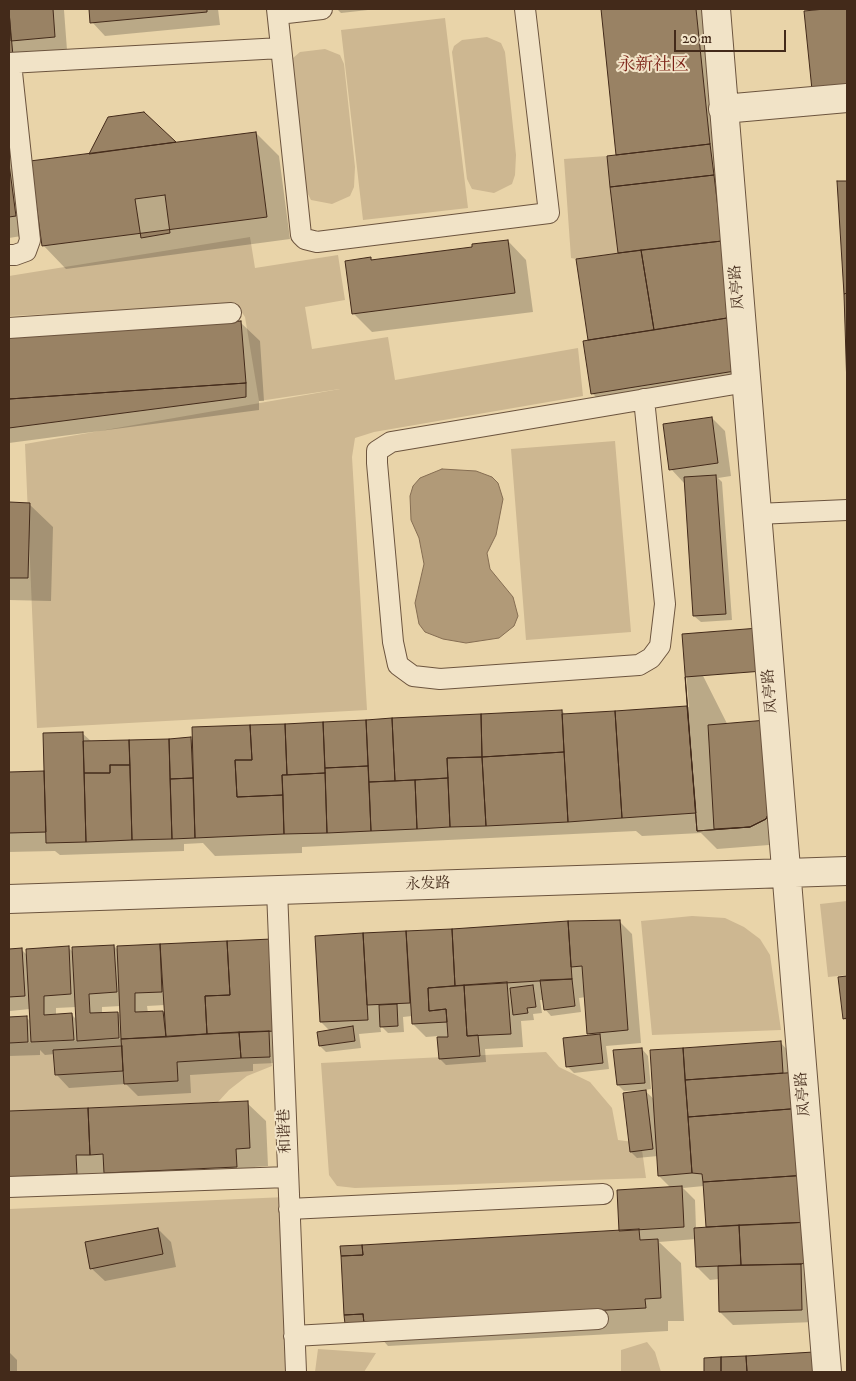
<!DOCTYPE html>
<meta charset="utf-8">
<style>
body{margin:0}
#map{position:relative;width:856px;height:1381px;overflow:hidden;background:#e9d4a9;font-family:"IM FELL DW Pica",serif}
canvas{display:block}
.frame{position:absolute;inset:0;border:10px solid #432a1a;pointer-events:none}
.scale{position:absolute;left:674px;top:30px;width:112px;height:22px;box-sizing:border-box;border:2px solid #432a1a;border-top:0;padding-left:6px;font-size:15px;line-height:18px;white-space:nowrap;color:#432a1a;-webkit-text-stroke:4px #f1e3c7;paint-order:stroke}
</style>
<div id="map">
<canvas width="856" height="1381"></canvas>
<div class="frame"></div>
<div class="scale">20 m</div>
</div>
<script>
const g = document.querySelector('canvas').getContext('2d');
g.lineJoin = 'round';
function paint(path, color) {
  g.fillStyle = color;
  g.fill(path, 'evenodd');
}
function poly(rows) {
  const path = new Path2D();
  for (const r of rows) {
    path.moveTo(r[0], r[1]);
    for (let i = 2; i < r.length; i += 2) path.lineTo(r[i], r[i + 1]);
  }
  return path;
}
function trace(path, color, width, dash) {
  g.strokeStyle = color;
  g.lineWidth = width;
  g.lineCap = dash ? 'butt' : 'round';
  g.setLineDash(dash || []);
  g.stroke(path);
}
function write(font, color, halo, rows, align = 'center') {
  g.font = font + ' "IM FELL DW Pica","Noto Serif SC",serif';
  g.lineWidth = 4;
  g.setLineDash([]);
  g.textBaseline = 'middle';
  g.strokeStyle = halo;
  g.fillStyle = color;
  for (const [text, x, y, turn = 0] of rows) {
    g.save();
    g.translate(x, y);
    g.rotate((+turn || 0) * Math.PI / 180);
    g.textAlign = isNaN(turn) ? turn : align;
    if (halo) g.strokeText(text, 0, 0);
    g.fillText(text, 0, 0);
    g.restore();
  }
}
paint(poly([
 [445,18,468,208,363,220,341,30],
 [487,37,501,43,505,52,516,155,515,175,512,184,494,193,472,189,467,179,452,52,454,46,462,40],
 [325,49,340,55,344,64,355,167,354,187,350,196,332,204,311,200,306,190,291,63,293,58,300,52],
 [607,156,618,253,576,259,571,258,564,159],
 [250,237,255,268,338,255,345,300,305,307,312,349,388,337,395,380,578,348,583,396,374,432,355,438,352,457,367,710,37,728,25,444,340,389,259,401,245,317,237,305,9,316,9,276],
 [615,441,631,632,526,640,511,449],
 [847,901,847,975,828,977,820,904],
 [692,916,725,918,744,927,760,939,770,955,781,1030,652,1035,641,921],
 [121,1039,122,1046,54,1050,55,1075,123,1071,124,1084,178,1081,177,1062,180,1061,270,1057,272,1066,247,1076,229,1090,218,1102,9,1111,9,1043],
 [546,1052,559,1067,590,1082,612,1108,618,1140,641,1143,646,1178,355,1188,337,1186,329,1175,321,1063],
 [286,1197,293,1372,9,1372,9,1209],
 [647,1342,655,1352,661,1372,621,1372,621,1350],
 [318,1349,376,1353,364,1372,315,1372]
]), '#cdb791');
const water = poly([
 [442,469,476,471,492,477,498,483,503,499,496,535,487,553,490,569,513,597,518,616,514,626,499,638,466,643,443,639,425,632,419,624,415,603,424,564,419,538,411,520,410,496,413,486,420,478,442,469]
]);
paint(water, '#b19a78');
trace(water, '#856d52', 1);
paint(poly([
 [9,9,77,9,64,10,67,50,9,70],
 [90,9,218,9,220,25,105,36,92,22],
 [337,9,377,9,341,13],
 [602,9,713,9,753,389,611,412,592,393,589,341,577,260,621,254,619,252,619,156,617,154],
 [847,9,847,107,806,12],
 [143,113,175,143,256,133,279,156,290,239,66,269,43,245,90,154],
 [9,154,25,171,34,234,9,238],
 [839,182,847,182,847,373],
 [508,241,526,260,533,312,372,332,353,313,370,258,373,261,474,248],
 [241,323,260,341,264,401,259,401,259,410,9,443,9,339],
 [712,418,725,431,731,476,718,478,722,482,732,620,701,622,694,616,685,482,684,483,671,469],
 [9,504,29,504,53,527,51,601,9,600],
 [683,636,784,837,769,845,717,849,701,833,642,836,636,831,302,847,302,853,215,856,203,843,184,844,184,851,60,855,55,851,9,852,9,773,45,772,82,733,92,742,191,739,193,741,251,726,562,711,566,715,689,707],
 [619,921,632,934,641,1043,606,1046,609,1069,574,1073,567,1066,591,1036,588,1033,586,997,579,998,581,1012,551,1016,545,1009,544,1000,540,1000,542,1013,533,1014,534,1020,521,1021,523,1047,485,1049,486,1062,446,1065,440,1059,438,1036,426,1037,413,1024,412,1016,403,1017,404,1032,388,1033,380,1025,381,1032,359,1034,361,1048,326,1052,320,1046,318,1033,330,1031,321,1022,317,937],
 [272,940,276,1063,253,1064,253,1071,190,1075,191,1093,138,1096,126,1084,69,1088,56,1074,55,1054,45,1055,40,1050,40,1055,9,1056,9,950,22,950,27,955,68,947,73,952,114,946,118,950,118,947],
 [165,1005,165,1012,148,1013,147,1006],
 [121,1006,122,1017,118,1013,102,1014,102,1007],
 [76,1007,77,1020,72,1015,56,1016,56,1008],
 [30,1009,31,1022,26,1017,10,1018,10,1011],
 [847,977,847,1021,844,1018,839,978],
 [780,1042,793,1056,815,1123,821,1129,826,1193,815,1322,733,1325,720,1312,719,1279,710,1280,697,1267,696,1239,659,1242,681,1263,684,1321,668,1321,668,1331,388,1346,380,1337,620,1232,671,1188,659,1176,658,1156,637,1158,631,1152,642,1090,624,1091,618,1085,642,1049,648,1056,651,1089,644,1090,655,1100,652,1051],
 [704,1186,707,1228,696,1229,695,1200,683,1188],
 [247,1103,266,1121,268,1166,255,1167,255,1185,124,1191,106,1173,94,1174,95,1192,9,1196,9,1113],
 [158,1229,171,1242,176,1267,105,1281,91,1268],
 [9,1352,17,1360,17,1372,9,1372],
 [705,1359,827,1372,705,1372]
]), '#0003');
const building = poly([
 [9,9,53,9,55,37,11,41,9,9],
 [89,9,207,9,207,12,90,23,89,9],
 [601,9,696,9,710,144,616,155,601,9],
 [825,9,847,9,847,87,812,90,804,11,825,9],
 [9,12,13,56,9,56,9,12],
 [144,112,176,142,89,154,108,117,144,112],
 [256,132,267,217,42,246,30,161,256,132],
 [710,144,714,175,610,187,607,156,710,144],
 [9,164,16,216,9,217,9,164],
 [714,175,722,241,618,253,610,187,714,175],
 [837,181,847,181,847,293,844,294,837,181],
 [165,195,170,233,141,238,135,199,165,195],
 [508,240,515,293,352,314,345,261,371,257,371,260,472,247,472,244,508,240],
 [722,241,727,318,654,330,641,250,722,241],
 [641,250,654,330,588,340,576,259,641,250],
 [847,293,847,388,844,294,847,293],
 [727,318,735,371,591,394,583,341,727,318],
 [241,321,246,383,9,399,9,337,241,321],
 [246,383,246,397,9,428,9,399,246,383],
 [712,417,718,463,669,470,663,424,712,417],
 [716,475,726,614,693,616,684,477,716,475],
 [9,502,30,503,28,578,9,578,9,502],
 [759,628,774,802,766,819,750,827,697,831,682,634,759,628],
 [763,671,774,802,766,819,750,827,697,831,685,677,763,671],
 [687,706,696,813,622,818,615,711,687,706],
 [562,710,564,752,482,757,481,714,562,710],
 [615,711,622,818,568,822,562,714,615,711],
 [481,714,482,757,447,758,448,778,395,781,392,718,481,714],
 [392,718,395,781,369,782,366,720,392,718],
 [366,720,368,766,325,768,323,722,366,720],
 [767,720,774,802,766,819,750,827,714,829,708,725,767,720],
 [323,722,325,773,287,775,285,724,323,722],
 [285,724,287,775,282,775,283,795,237,797,235,760,252,760,250,725,285,724],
 [250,725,252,760,235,760,237,797,283,795,284,834,195,838,192,727,250,725],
 [83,732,86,842,46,843,43,733,83,732],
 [191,737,193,778,170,779,169,739,191,737],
 [169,739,172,839,132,840,129,740,169,739],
 [129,740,130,765,110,765,110,773,84,773,83,741,129,740],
 [564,752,568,822,486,826,482,757,564,752],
 [482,757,486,826,450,827,447,758,482,757],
 [110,765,130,765,132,840,86,842,84,773,110,773,110,765],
 [368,766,371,831,327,833,325,768,368,766],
 [44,771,46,832,9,833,9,772,44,771],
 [325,773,327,833,284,834,282,775,325,773],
 [193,778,195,838,172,839,170,779,193,778],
 [448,778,450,827,417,829,415,780,448,778],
 [415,780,417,829,371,831,369,782,415,780],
 [620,920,628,1030,587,1034,582,966,571,967,568,921,620,920],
 [568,921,572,979,455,986,452,929,568,921],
 [452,929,455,986,428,988,429,1011,446,1009,447,1022,412,1024,406,931,452,929],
 [406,931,410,1003,367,1005,363,933,406,931],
 [363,933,368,1020,320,1022,315,936,363,933],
 [272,939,276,1031,207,1034,205,996,230,995,227,941,272,939],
 [227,941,230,995,205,996,207,1034,166,1037,160,944,227,941],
 [160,944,162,992,135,993,135,1012,163,1011,166,1037,121,1039,117,946,160,944],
 [114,945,117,992,89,994,90,1013,118,1012,119,1038,77,1041,72,947,114,945],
 [69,946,71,994,44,996,44,1015,72,1013,74,1040,31,1042,26,949,69,946],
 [22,948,25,996,9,997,9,949,22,948],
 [847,976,847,1018,843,1019,838,977,847,976],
 [572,979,575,1006,544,1010,540,980,572,979],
 [507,982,511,1034,467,1036,464,985,507,982],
 [464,985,467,1036,478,1035,480,1056,439,1059,437,1037,448,1037,446,1009,429,1011,428,988,464,985],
 [533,985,536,1007,527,1008,528,1013,513,1015,510,988,533,985],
 [397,1004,398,1026,380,1027,379,1005,397,1004],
 [27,1016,28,1042,9,1043,9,1017,27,1016],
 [353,1026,355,1041,319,1046,317,1032,353,1026],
 [269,1031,270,1057,241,1058,239,1032,269,1031],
 [239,1032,241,1058,177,1062,178,1081,124,1084,121,1039,239,1032],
 [600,1034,603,1063,566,1067,563,1038,600,1034],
 [781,1041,783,1073,685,1080,683,1048,781,1041],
 [122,1046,123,1071,55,1075,53,1050,122,1046],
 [642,1048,645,1083,617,1085,613,1050,642,1048],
 [683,1048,692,1173,658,1176,650,1050,683,1048],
 [800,1072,803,1108,688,1117,685,1080,800,1072],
 [646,1090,653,1149,630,1152,623,1093,646,1090],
 [248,1101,250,1148,236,1149,237,1167,104,1173,103,1154,90,1155,88,1108,248,1101],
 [88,1108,90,1155,76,1155,77,1174,9,1177,9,1111,88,1108],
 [803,1108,808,1175,703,1182,702,1174,692,1173,688,1117,803,1108],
 [808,1175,811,1222,706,1227,703,1182,808,1175],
 [682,1186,684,1227,619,1231,617,1190,682,1186],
 [811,1222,813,1261,801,1264,741,1265,739,1225,811,1222],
 [739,1225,741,1265,696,1267,694,1228,739,1225],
 [158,1228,163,1254,90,1269,85,1242,158,1228],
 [639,1229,640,1240,658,1239,661,1298,645,1299,646,1308,364,1323,363,1314,344,1315,341,1256,363,1255,362,1245,639,1229],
 [362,1245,363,1255,341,1256,340,1246,362,1245],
 [801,1264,802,1310,719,1312,718,1266,801,1264],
 [363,1314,364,1323,345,1324,344,1315,363,1314],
 [814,1352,815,1372,747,1372,746,1356,814,1352],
 [746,1356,747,1372,721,1372,721,1357,746,1356],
 [721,1357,721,1372,704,1372,704,1358,721,1357]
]);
paint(building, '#998264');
trace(building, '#432a1a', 1);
const lane = poly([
 [277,9,301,235,305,239,317,242,549,213,525,9],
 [278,14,322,9],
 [9,63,281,48],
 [9,255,15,255,26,251,30,240,11,63],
 [9,328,231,313],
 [644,399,665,604,660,646,651,658,639,665,440,679,413,676,398,665,393,642,377,463,377,451,391,442,735,384,746,382],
 [757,514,847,510],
 [277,890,296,1372],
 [9,1187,288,1177],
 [289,1209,603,1194],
 [294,1336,598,1319]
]);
const street = poly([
 [716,9,827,1372],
 [723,109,847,98],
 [9,899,847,871]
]);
trace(lane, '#6c543e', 22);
trace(street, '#6c543e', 30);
trace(lane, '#f1e3c7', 20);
trace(street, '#f1e3c7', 28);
write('15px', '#432a1a', '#f1e3c7', [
 ["凤亭路",738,287,-95],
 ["凤亭路",771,691,-95],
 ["永发路",428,885,-2],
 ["凤亭路",804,1094,-95],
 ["和谐巷",286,1131,-92]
]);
write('18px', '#7a1f14', '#f1e3c7', [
 ["永新社区",653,66]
]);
</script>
